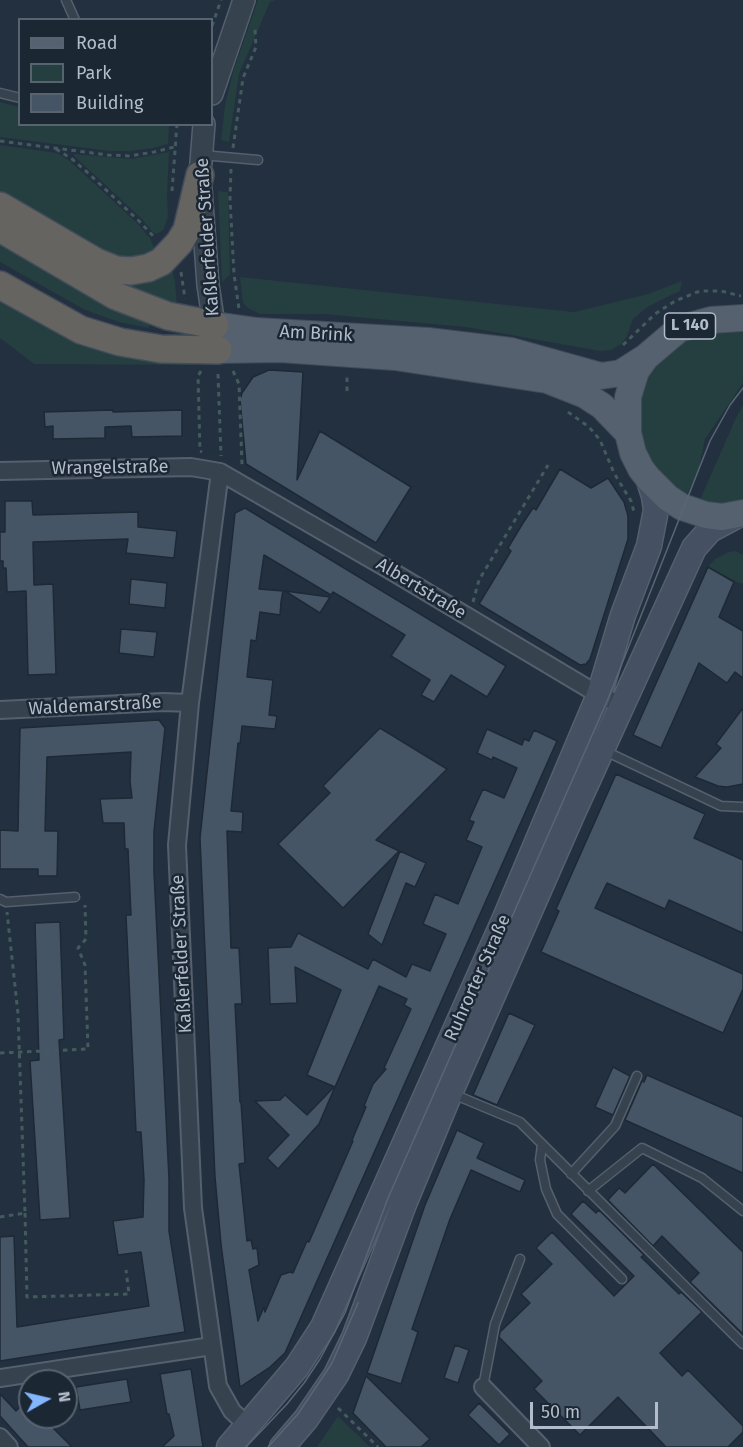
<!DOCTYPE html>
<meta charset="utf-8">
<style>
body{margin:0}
#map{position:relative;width:743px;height:1447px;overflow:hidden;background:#23303f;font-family:"Fira Sans",sans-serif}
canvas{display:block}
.legend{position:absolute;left:18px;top:18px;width:195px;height:108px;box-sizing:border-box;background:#1c2734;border:2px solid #586370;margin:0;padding:8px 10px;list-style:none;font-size:18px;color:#b3bcca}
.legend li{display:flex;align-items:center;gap:12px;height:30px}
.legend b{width:30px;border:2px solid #586370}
.north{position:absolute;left:18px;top:1369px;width:60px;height:60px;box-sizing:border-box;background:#1c2734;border:2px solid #586370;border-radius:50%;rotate:82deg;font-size:16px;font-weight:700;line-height:24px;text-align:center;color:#b3bcca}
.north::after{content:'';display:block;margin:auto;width:21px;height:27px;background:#84b6fe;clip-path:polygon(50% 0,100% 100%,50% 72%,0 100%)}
.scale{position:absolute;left:530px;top:1402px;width:128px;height:27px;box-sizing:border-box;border:3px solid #b3bcca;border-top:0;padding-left:8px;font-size:18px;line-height:21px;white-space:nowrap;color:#b3bcca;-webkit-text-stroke:4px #1c2734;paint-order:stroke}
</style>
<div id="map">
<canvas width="743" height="1447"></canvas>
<ul class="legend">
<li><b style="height:8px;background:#55616f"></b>Road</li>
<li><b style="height:16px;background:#253e40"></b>Park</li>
<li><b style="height:16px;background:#465566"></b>Building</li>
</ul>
<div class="north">N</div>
<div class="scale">50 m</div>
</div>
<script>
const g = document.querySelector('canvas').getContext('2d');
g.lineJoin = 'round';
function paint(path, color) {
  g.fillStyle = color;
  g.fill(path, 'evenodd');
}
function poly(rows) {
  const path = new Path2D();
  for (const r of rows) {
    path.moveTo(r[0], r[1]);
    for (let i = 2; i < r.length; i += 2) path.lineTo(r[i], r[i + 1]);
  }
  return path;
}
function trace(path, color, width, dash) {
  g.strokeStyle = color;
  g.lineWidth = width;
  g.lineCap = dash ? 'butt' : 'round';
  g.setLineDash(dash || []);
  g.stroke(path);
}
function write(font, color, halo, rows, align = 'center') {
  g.font = font + ' "Fira Sans",sans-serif';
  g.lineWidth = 5;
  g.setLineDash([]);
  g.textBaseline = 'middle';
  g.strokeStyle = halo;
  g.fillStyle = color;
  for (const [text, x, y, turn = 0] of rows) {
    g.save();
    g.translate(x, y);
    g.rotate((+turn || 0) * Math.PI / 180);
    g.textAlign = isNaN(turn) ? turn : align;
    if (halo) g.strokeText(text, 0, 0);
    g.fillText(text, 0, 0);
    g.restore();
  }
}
paint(poly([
 [258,0,276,0,270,2,239,74,229,142,221,140,225,105,233,72],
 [0,102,19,107,20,124,169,125,168,144,153,148,130,151,110,151,0,137],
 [0,145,57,153,70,161,137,223,150,238,157,255,116,262,0,199],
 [169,152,167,194,168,216,164,229,157,234,153,233,142,219,74,156,74,154,131,159],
 [218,191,228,192,230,275,222,282],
 [0,241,150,322,149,328,119,322,85,310,0,262],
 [74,256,172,269,175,281,177,307,138,294],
 [240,277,574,312,648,294,682,281,680,291,649,306,633,319,626,338,621,344,611,350,600,351,466,327,323,314,260,314,248,308,243,303],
 [0,302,76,343,117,356,160,361,195,361,195,365,34,364,0,338],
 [743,329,743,383,705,439,699,468,686,497,677,491,653,466,642,439,639,409,646,381,659,359,692,334],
 [743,405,743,503,726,506,699,502,734,422],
 [735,551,743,555,743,584,737,582,708,567,715,559,728,552],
 [338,1416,370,1447,317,1447]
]), '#253e40');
const building = poly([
 [269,370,303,372,297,480,320,431,411,487,376,543,246,464,240,400,242,393,253,377,269,370],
 [113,410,113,412,182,410,182,436,132,437,131,426,105,427,105,438,53,439,53,426,45,427,44,412,113,410],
 [560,469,591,488,608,478,624,502,628,516,628,539,590,659,586,664,580,665,479,604,511,551,508,548,523,523,533,508,536,510,560,469],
 [5,501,32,501,33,515,138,512,138,527,177,531,174,558,126,553,128,539,33,542,34,585,53,584,56,674,28,675,26,591,7,592,6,568,3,568,3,561,0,561,0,532,5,532,5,501],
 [245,508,506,666,487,697,451,675,434,702,421,695,430,680,391,656,405,635,333,592,331,595,264,555,259,589,283,591,281,602,280,615,260,612,256,641,251,640,247,677,273,680,269,715,277,716,275,729,242,726,240,744,238,743,231,811,243,812,242,832,227,831,231,948,239,948,242,1004,235,1004,240,1102,241,1102,245,1163,239,1164,247,1241,251,1240,253,1249,257,1248,259,1265,249,1270,258,1321,264,1307,265,1312,281,1275,290,1272,293,1273,307,1241,309,1242,353,1141,352,1140,366,1107,364,1106,373,1084,386,1069,384,1068,411,1009,404,1005,407,999,379,986,335,1087,307,1075,341,990,295,967,297,1003,270,1004,268,948,291,947,298,933,368,969,373,959,406,977,412,964,430,971,446,934,423,924,435,894,458,904,482,847,466,840,474,822,469,820,483,789,504,798,517,768,493,757,492,760,477,753,487,729,522,745,524,739,529,741,534,730,557,741,285,1353,270,1367,240,1387,221,1244,215,1177,200,838,235,513,245,508],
 [708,567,734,582,719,617,743,631,743,678,735,672,727,683,699,663,661,748,633,735,708,567],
 [131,579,167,583,165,608,129,604,131,579],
 [285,591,330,597,320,613,285,591],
 [121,629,157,632,154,657,119,653,121,629],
 [743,708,743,784,727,787,718,786,695,777,721,748,716,744,743,708],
 [159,720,165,728,154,831,154,872,169,1179,169,1231,185,1332,0,1361,0,1237,14,1236,17,1327,149,1306,141,1252,118,1255,113,1221,143,1217,144,1180,141,1132,136,1132,126,915,131,915,128,849,125,849,124,823,103,823,100,799,132,798,130,781,131,752,47,757,45,831,58,831,57,876,38,876,38,869,0,869,0,830,18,831,20,728,159,720],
 [380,728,447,769,376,840,399,851,343,908,278,844,330,793,323,786,380,728],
 [616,774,705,814,694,838,743,860,743,933,669,900,665,909,607,883,595,908,743,974,743,989,723,1033,541,952,559,911,556,909,616,774],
 [400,851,426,863,415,887,406,883,382,945,368,934,400,851],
 [60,922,64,1039,59,1040,70,1218,40,1220,30,1061,39,1060,35,923,60,922],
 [509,1013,535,1025,497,1105,473,1095,509,1013],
 [613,1067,630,1076,613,1115,595,1107,613,1067],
 [647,1075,743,1117,743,1173,625,1120,642,1081,644,1082,647,1075],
 [333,1088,334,1089,319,1124,278,1169,267,1158,289,1135,255,1101,280,1100,285,1095,307,1115,333,1088],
 [457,1130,484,1143,477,1158,525,1180,520,1192,471,1170,450,1219,412,1329,418,1332,401,1384,367,1373,425,1205,457,1130],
 [653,1164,743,1252,743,1334,690,1282,699,1273,662,1236,653,1246,608,1200,619,1188,625,1193,653,1164],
 [583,1201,596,1213,599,1210,644,1255,641,1257,679,1294,681,1292,702,1312,660,1353,682,1376,688,1370,743,1426,743,1432,728,1447,666,1447,618,1397,580,1435,534,1389,542,1381,499,1337,500,1332,530,1303,521,1294,552,1264,536,1248,552,1232,614,1296,634,1276,571,1214,583,1201],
 [455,1345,469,1350,458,1383,444,1378,455,1345],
 [191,1369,203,1447,162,1447,174,1436,169,1414,167,1414,160,1374,191,1369],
 [366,1376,430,1439,421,1447,386,1447,353,1413,366,1376],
 [127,1379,131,1402,80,1410,76,1387,127,1379],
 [0,1394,16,1411,30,1397,30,1417,42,1417,72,1447,28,1447,0,1416,0,1394],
 [479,1403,510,1434,499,1445,468,1415,479,1403]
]);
paint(building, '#465566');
trace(building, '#1e2936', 1.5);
const service = poly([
 [66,0,75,20],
 [0,93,20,98],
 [202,155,258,160],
 [605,751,721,806,743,807],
 [0,899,6,902,75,897],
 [453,1094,520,1122,743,1344],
 [542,1145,540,1160,546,1189,557,1214,622,1279],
 [571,1174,615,1126,637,1076],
 [588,1191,642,1148,702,1178,743,1211],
 [483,1387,495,1324,520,1259]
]);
const minor = poly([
 [0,471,191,467,220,472,388,569,599,695,622,705],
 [220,472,190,703,177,845,193,1208,218,1386,232,1411,248,1426],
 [0,710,163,702,190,703],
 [0,1378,212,1346],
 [483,1387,541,1447],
 [0,1437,9,1447]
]);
const tertiary = poly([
 [212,94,244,0],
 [204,124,200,175,208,285,216,338]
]);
const secondary = poly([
 [229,1447,297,1367,323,1327,505,918,599,695,623,615,649,546,656,510,654,496,648,478],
 [282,1447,306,1419,336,1375,354,1338,404,1204,450,1093,572,815,694,548,710,530,740,514]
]);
const primary = poly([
 [743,318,711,320,679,329,646,357,636,371,628,397,628,433,633,453,641,469,648,478,668,498,682,507,706,515,722,517,743,513],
 [215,325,257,331,428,341,511,351,601,376,621,373,646,357],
 [218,350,280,349,395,357,547,380,585,395,602,406,628,433]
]);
const trunk = poly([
 [0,206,96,262,116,270,131,271,148,268,161,262,179,243,187,230,200,175],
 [0,228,116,296,168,316,215,325],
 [0,285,81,330,120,342,161,349,218,350]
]);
trace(service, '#555f6d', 11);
trace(minor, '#555f6d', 20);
trace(tertiary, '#555f6d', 24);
trace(secondary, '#555f6d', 27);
trace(primary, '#404b58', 28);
trace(trunk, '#424c5a', 30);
trace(poly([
 [212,26,221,0],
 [0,141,108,155,130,156,154,152,174,147],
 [233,148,243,78,256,47,255,29],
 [56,149,72,159,87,172,139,221,154,237],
 [231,169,230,199,234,274,239,309],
 [172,191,177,124],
 [181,272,185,299],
 [623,345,655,314,675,301,700,291,721,291,741,296],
 [201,371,198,376,200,451,202,452],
 [233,371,239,384,242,465],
 [218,374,221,456],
 [347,391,347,373],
 [568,412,589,427,600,440,614,473,631,501,634,512],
 [473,602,479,580,548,465],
 [0,1053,88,1049,85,965,78,948,86,939,85,905],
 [25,1213,27,1297,129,1294,126,1270],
 [0,1217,25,1213,18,1014,7,912],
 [338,1408,378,1447]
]), '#435b5d', 3, [4.5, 4.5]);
trace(service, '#37424f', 8);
trace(minor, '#37424f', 16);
trace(tertiary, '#37424f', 21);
trace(secondary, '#455162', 24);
trace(primary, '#55616f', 26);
trace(trunk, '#666461', 27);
trace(poly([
 [246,1447,287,1404,304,1383,320,1359,345,1313,388,1198,608,699,710,441,730,405,743,388],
 [268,1447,298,1414,332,1363,358,1303]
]), '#596676', 1.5);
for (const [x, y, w] of [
 [690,326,51]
]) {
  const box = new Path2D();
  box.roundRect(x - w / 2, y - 13, w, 26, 4.5);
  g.fillStyle = '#1c2734';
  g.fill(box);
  trace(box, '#b3bcca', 1.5);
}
write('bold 16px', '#b3bcca', null, [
 ["L 140",690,326]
]);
write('18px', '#b3bcca', '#1c2734', [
 ["Kaßlerfelder Straße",208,237,-94],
 ["Am Brink",316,334,3],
 ["Wrangelstraße",110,468,-1],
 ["Albertstraße",421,589,31],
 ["Waldemarstraße",95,706,-3],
 ["Kaßlerfelder Straße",182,954,-93],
 ["Ruhrorter Straße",478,978,-66]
]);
</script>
